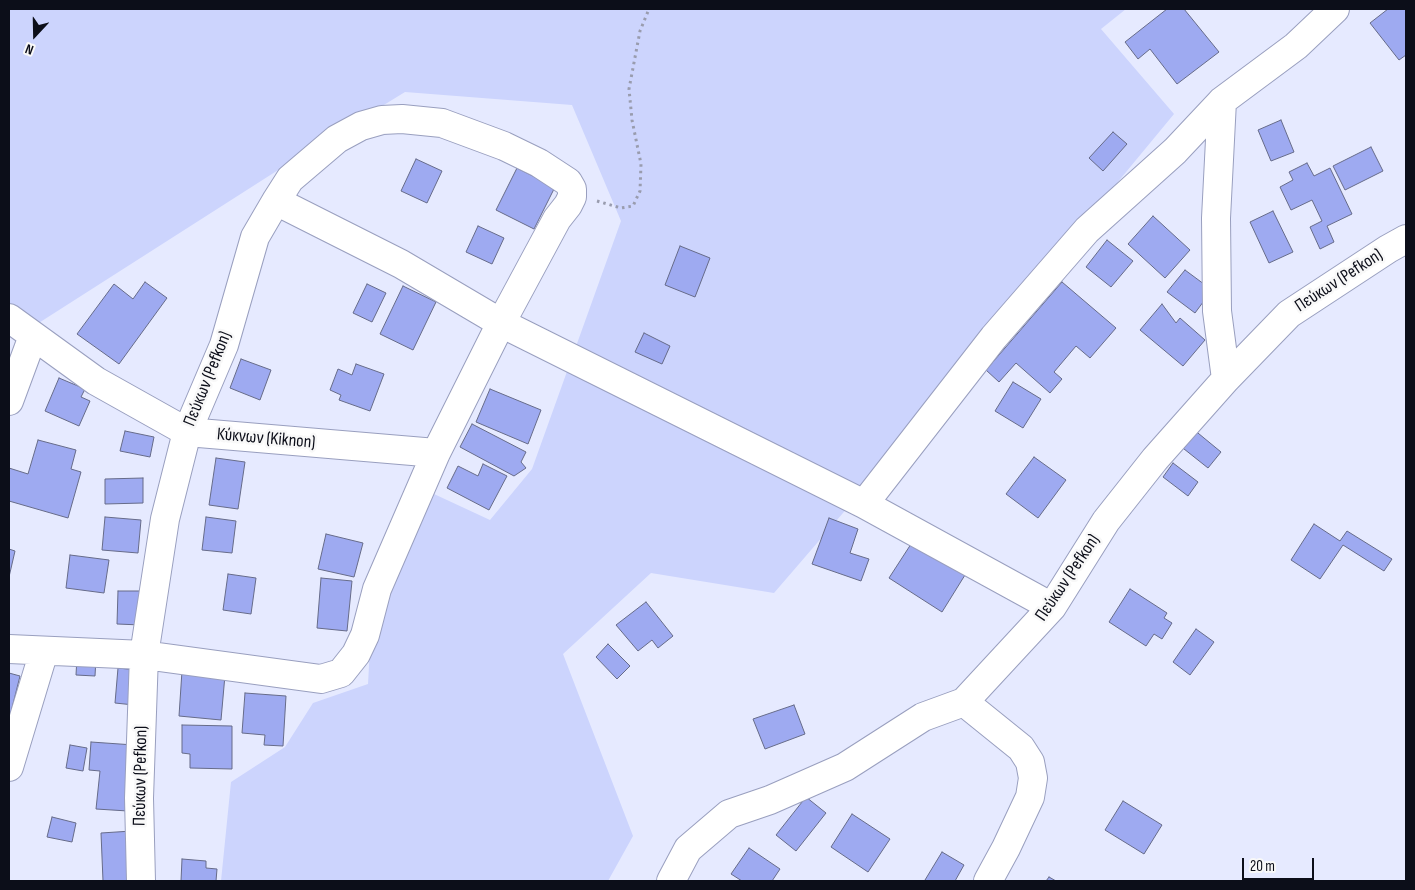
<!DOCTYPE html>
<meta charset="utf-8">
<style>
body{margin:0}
#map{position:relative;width:1415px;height:890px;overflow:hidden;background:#e6eaff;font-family:"Sofia Sans Condensed",sans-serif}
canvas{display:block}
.frame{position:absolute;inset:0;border:10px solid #0c0e19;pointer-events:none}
.north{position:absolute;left:10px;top:10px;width:50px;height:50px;-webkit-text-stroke:4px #f8f8f8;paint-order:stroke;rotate:201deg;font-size:14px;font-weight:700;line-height:20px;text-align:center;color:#0c0e19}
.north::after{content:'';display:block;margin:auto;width:18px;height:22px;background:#0c0e19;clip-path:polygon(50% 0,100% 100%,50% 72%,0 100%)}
.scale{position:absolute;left:1242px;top:858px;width:72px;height:22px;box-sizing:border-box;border:2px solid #0c0e19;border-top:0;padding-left:6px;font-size:15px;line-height:18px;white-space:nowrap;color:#0c0e19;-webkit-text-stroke:4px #f8f8f8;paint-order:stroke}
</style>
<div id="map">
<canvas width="1415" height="890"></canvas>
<div class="frame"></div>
<div class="north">N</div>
<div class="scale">20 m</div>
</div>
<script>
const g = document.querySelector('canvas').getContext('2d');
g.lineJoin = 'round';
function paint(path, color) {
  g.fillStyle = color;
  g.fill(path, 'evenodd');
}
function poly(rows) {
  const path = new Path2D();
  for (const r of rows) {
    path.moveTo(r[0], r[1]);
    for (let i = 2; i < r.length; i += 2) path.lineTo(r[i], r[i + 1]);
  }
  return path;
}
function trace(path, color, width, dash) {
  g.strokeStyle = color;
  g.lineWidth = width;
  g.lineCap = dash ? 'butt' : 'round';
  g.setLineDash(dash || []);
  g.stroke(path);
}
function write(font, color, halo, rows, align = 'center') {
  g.font = font + ' "Sofia Sans Condensed",sans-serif';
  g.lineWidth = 5;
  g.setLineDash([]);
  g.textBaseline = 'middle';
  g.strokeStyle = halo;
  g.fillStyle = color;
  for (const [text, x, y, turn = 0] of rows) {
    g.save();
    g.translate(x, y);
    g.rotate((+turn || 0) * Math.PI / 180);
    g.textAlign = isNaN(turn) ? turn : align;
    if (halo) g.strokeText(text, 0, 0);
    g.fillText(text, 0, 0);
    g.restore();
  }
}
paint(poly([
 [9,9,1126,9,1101,29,1174,114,874,477,774,593,651,573,563,654,633,836,608,881,221,881,231,782,285,747,313,703,368,684,372,611,434,494,490,520,532,469,621,221,572,105,405,92,286,165,34,326,9,307]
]), '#ccd4fd');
const building = poly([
 [1167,9,1184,9,1219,52,1177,84,1150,49,1138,59,1125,42,1167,9],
 [1388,9,1405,9,1406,11,1406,55,1399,60,1370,23,1388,9],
 [1281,120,1294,152,1271,161,1258,130,1281,120],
 [1113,132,1127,144,1103,171,1089,158,1113,132],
 [1371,147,1383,171,1345,190,1333,166,1371,147],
 [416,159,442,171,427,203,401,191,416,159],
 [1307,163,1314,176,1330,168,1352,214,1327,226,1334,242,1320,249,1310,227,1322,221,1312,200,1291,210,1280,187,1293,180,1289,172,1307,163],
 [517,168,555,187,534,229,496,210,517,168],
 [1273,211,1293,252,1269,263,1250,222,1273,211],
 [1153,216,1190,250,1165,278,1128,244,1153,216],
 [478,226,504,238,492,264,466,252,478,226],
 [1107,240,1133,261,1111,287,1086,267,1107,240],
 [680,246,710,258,695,297,665,285,680,246],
 [1185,270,1212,290,1195,313,1167,292,1185,270],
 [145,282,167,298,119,364,77,334,114,284,133,299,145,282],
 [1062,282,1116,328,1090,358,1076,346,1054,372,1062,379,1050,393,1016,363,999,382,986,370,1062,282],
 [367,284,386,293,372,322,353,313,367,284],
 [403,286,436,302,413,350,380,334,403,286],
 [1162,304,1176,323,1180,318,1205,340,1183,366,1140,330,1162,304],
 [644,333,670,346,662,364,635,352,644,333],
 [241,359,271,370,260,400,230,388,241,359],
 [356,364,384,374,370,411,339,400,341,395,330,390,338,369,352,375,356,364],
 [59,378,85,389,81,397,90,401,79,426,45,411,59,378],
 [1013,382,1041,399,1023,428,995,411,1013,382],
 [490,389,541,410,528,444,476,422,490,389],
 [472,424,526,452,521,462,526,468,514,476,460,447,472,424],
 [1187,424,1221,452,1208,468,1174,441,1187,424],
 [125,431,154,437,150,457,120,451,125,431],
 [38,440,76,450,71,469,81,472,68,518,9,501,9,468,28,474,38,440],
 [1034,457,1066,480,1038,518,1006,494,1034,457],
 [216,458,245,462,238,509,209,505,216,458],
 [1173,463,1198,482,1188,496,1163,477,1173,463],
 [483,464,507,476,489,510,447,488,458,466,478,476,483,464],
 [143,478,143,503,105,504,105,479,143,478],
 [105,517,141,520,138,553,102,550,105,517],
 [206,517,236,521,232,553,202,550,206,517],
 [829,518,858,529,850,553,869,559,861,581,812,564,829,518],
 [1314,524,1340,541,1347,531,1392,559,1384,571,1343,545,1320,579,1291,560,1314,524],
 [326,534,363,543,354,577,318,569,326,534],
 [913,541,965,575,942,612,889,578,913,541],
 [9,549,15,551,9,577,9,549],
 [70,555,109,560,104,593,66,588,70,555],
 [228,574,256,578,251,614,223,610,228,574],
 [321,578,352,581,347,631,317,628,321,578],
 [1130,589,1167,613,1164,618,1172,623,1162,639,1154,634,1146,646,1109,622,1130,589],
 [118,591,142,591,141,625,117,624,118,591],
 [646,602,673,636,658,648,652,640,638,651,616,625,646,602],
 [1196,629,1214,642,1190,675,1173,662,1196,629],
 [608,644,630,666,617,679,596,657,608,644],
 [77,657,96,658,95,676,76,675,77,657],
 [118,668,137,670,134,705,115,703,118,668],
 [182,671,225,675,221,720,179,716,182,671],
 [9,673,20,676,9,720,9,673],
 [245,693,286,696,283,746,264,745,265,735,242,733,245,693],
 [794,705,805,734,765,749,753,719,794,705],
 [182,725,232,726,232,769,190,768,190,754,182,753,182,725],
 [91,742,134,745,128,811,96,809,100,771,89,770,91,742],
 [70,745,87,748,83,771,66,768,70,745],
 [806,797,826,813,796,851,776,835,806,797],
 [1123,801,1162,825,1144,854,1105,830,1123,801],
 [852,814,890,839,868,872,831,847,852,814],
 [52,817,76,823,72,842,47,837,52,817],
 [132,831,135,881,103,881,101,833,132,831],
 [749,848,780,869,772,881,742,881,731,874,749,848],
 [942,852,964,865,955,881,927,881,925,880,942,852],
 [182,859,206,861,206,868,217,869,216,881,181,881,182,859],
 [1049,877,1056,881,1046,881,1049,877]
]);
paint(building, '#9eaaf1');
trace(building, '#666b89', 1);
const minor = poly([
 [1222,101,1216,218,1217,311,1226,379],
 [276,201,401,264,501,323,864,504,1052,607],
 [9,318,96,381,187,432,436,453],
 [9,401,33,336],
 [864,504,994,337,1087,230,1175,151,1222,101,1296,46,1335,9],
 [9,649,144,655,321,679,341,673,356,654,365,635,377,589,436,453,501,323,557,219,568,205,572,197,572,189,568,182,539,163,504,146,442,123,402,119,382,120,361,126,337,139,290,179,276,201,255,237,224,345,187,432,165,519,144,655,139,798,141,881],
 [964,702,1021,748,1030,762,1033,778,1030,797,1006,848,988,881],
 [9,767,44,651],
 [671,881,688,849,729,814,770,800,845,767,923,717,964,702,1052,607,1106,521,1155,459,1226,379,1289,314,1388,249,1406,239]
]);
trace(minor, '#999fbf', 30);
trace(poly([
 [597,201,621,208,633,206,640,191,641,164,632,120,629,89,640,31,649,9]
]), '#999cae', 3, [2.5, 4]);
trace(minor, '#fff', 28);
write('18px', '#0c0e19', '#f8f8f8', [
 ["Πεύκων (Pefkon)",1339,281,-33],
 ["Πεύκων (Pefkon)",208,379,-68],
 ["Κύκνων (Kiknon)",266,439,5],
 ["Πεύκων (Pefkon)",1068,578,-56],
 ["Πεύκων (Pefkon)",141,776,-89]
]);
</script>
